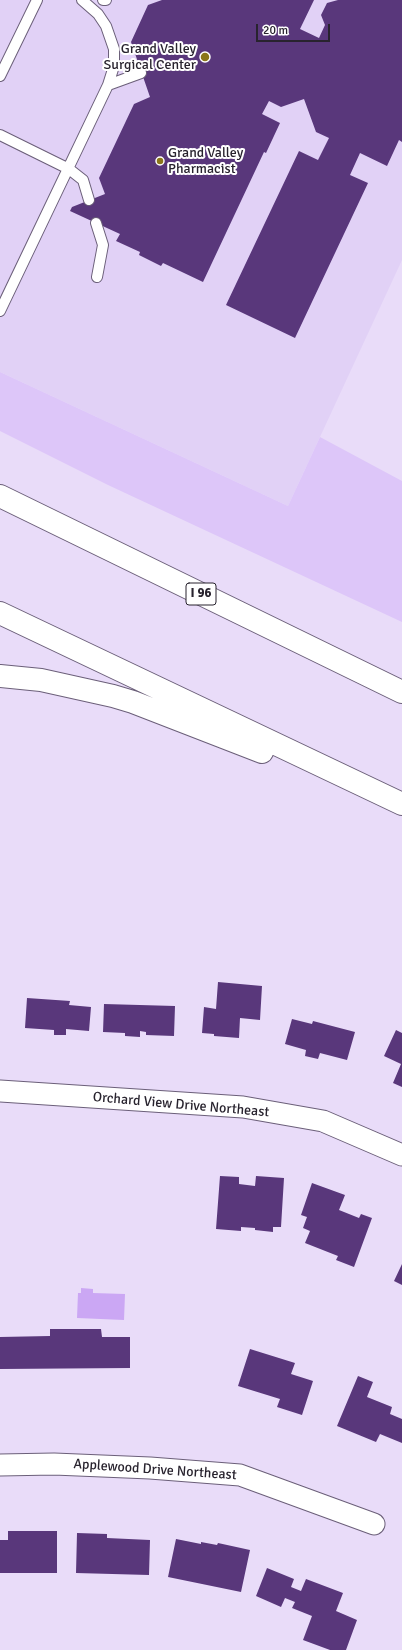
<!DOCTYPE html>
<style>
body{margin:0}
#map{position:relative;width:402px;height:1650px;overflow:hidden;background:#e9dcf9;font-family:Signika,sans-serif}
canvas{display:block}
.scale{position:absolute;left:256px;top:24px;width:74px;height:18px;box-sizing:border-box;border:2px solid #28232e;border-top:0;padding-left:5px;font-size:12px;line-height:14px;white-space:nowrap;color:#28232e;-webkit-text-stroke:3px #fff;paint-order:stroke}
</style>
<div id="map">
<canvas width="402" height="1650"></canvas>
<div class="scale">20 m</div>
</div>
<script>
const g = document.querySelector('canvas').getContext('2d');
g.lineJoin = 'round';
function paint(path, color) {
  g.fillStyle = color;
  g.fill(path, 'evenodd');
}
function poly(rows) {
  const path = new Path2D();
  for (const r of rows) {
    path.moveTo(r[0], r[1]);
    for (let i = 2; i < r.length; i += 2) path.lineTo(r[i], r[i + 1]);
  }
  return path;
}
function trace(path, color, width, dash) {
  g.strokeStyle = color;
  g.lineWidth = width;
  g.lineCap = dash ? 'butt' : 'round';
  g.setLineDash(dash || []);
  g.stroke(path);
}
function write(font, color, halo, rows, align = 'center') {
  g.font = font + ' Signika,sans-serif';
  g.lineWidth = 4;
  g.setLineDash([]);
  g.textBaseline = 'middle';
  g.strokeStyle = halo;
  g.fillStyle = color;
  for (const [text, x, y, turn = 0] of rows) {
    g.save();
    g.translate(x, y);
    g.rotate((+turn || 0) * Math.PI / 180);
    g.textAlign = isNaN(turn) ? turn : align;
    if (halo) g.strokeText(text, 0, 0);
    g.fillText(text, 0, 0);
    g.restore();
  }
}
paint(poly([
 [0,0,402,0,402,260,288,506,0,372]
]), '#e1d1f6');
paint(poly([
 [0,372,288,506,320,437,402,481,402,622,108,485,0,431]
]), '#ddc6f9');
paint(poly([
 [81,1288,93,1289,93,1293,125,1294,124,1320,77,1318,78,1293,81,1293]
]), '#cba7f4');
paint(poly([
 [162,0,314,0,300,29,319,38,325,25,321,15,327,3,338,0,402,0,402,142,399,140,387,166,360,153,350,175,368,183,295,338,226,305,299,151,318,160,329,138,316,132,304,99,281,107,269,101,262,114,280,123,266,153,264,152,203,282,163,263,161,266,139,255,140,252,116,241,120,234,70,211,72,207,105,194,99,178,134,104,150,97,131,42,148,5],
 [218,982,262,986,260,1020,240,1018,239,1038,214,1036,214,1034,202,1033,204,1007,216,1009],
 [27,998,70,1001,69,1005,91,1007,89,1031,66,1029,66,1035,54,1035,54,1030,25,1028],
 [104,1004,175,1006,174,1036,146,1035,146,1032,140,1031,140,1037,125,1036,125,1033,103,1032],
 [292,1019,312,1024,313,1021,355,1032,347,1060,320,1053,318,1059,305,1056,306,1050,285,1044],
 [396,1030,402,1033,402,1087,393,1083,401,1064,384,1056],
 [220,1176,239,1177,239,1184,255,1186,256,1176,284,1178,281,1227,273,1227,273,1232,255,1230,255,1228,241,1227,241,1231,216,1229],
 [312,1183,345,1195,339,1210,359,1218,361,1214,372,1218,354,1267,336,1260,338,1256,305,1243,310,1231,303,1228,307,1217,301,1215],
 [402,1264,402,1285,394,1281],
 [50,1329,101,1329,102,1337,130,1337,130,1368,0,1369,0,1337,50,1336],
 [250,1349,295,1363,291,1374,313,1381,302,1415,277,1407,280,1399,238,1386],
 [358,1376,373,1382,367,1397,392,1407,390,1414,402,1419,402,1443,380,1434,376,1442,337,1426],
 [8,1531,57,1531,57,1573,0,1573,0,1540,8,1540],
 [77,1533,107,1534,107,1538,150,1540,149,1575,76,1573],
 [176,1539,201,1544,201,1542,217,1545,218,1543,250,1550,241,1592,168,1577],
 [267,1568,294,1579,291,1587,301,1591,306,1579,343,1593,336,1611,357,1620,346,1650,330,1650,303,1640,312,1616,292,1608,295,1602,285,1598,281,1607,256,1596]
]), '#59377b');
const lane = poly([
 [103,0,106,0],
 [0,76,37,0],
 [108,85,141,73],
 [0,135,69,169,83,180,89,200],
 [96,223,103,245,97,277],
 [0,311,108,85,114,66,114,49,106,26,98,14,82,0]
]);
const street = poly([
 [0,1091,243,1107,323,1121,402,1155],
 [0,1465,54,1464,150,1468,240,1475,374,1524]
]);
const highway = poly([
 [0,496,402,692],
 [0,613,402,804],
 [0,676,41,680,113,696,133,702,262,752]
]);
trace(lane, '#6b5f79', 12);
trace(street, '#6b5f79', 23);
trace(highway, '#6b5f79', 24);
trace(lane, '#fff', 10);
trace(street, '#fff', 21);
trace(highway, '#fff', 22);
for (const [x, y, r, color] of [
 [205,57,5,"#8b761a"],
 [160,161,4,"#8b761a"]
]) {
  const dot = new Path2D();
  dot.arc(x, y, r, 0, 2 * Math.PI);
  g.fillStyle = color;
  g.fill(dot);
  trace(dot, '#fff', 1.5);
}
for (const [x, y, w] of [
 [201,594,30]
]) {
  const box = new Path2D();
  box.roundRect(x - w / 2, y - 11, w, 22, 3);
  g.fillStyle = '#fff';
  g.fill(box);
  trace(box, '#28232e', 1);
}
write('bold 13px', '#28232e', null, [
 ["I 96",201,594]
]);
write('14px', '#28232e', '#fff', [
 ["Grand Valley",196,49],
 ["Surgical Center",196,65],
 ["Grand Valley",168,153,"left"],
 ["Pharmacist",168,169,"left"]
], 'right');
write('14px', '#28232e', '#fff', [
 ["Orchard View Drive Northeast",181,1105,5],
 ["Applewood Drive Northeast",155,1470,4]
]);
</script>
